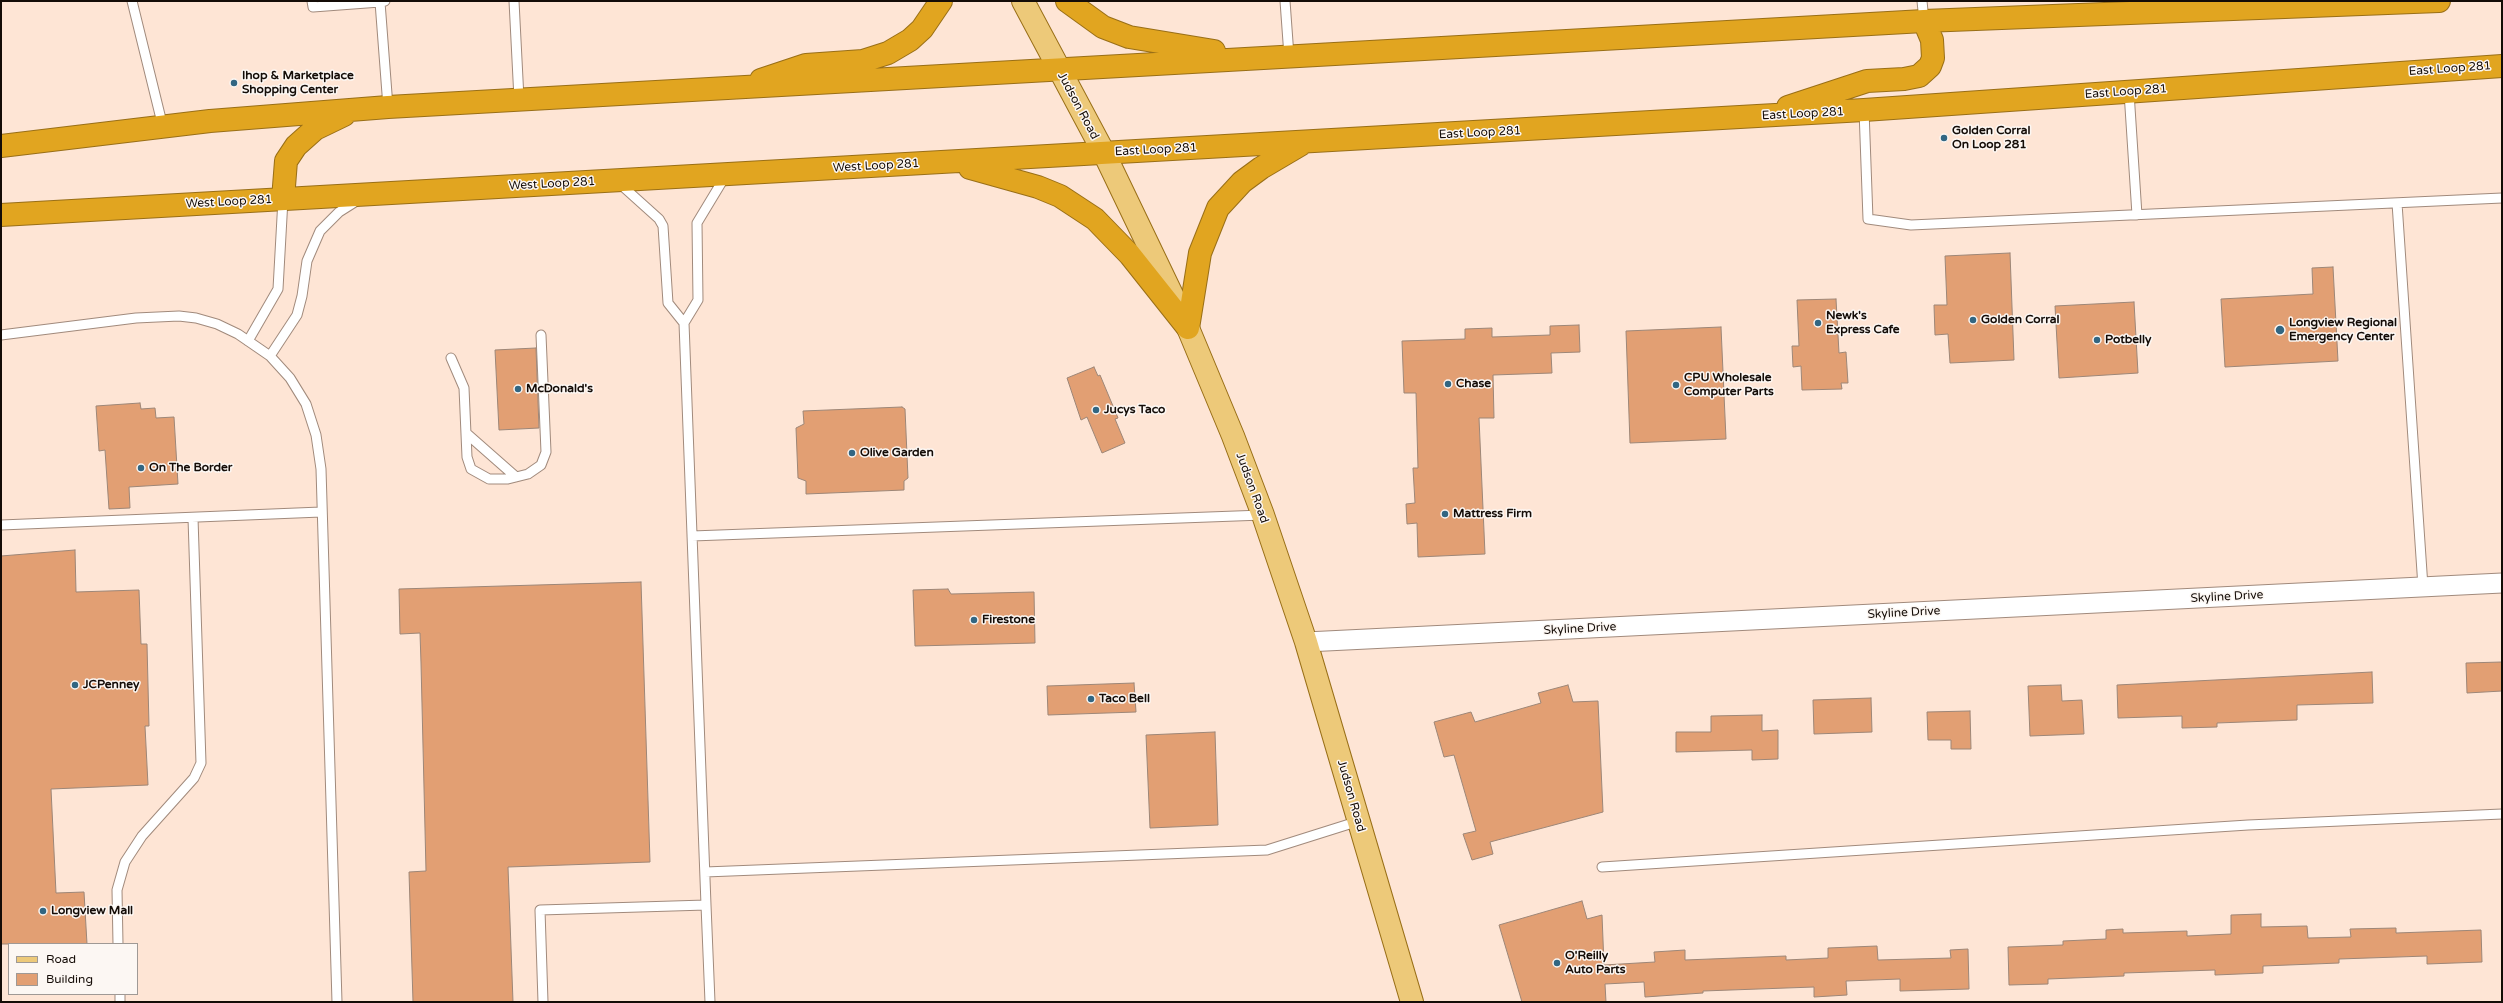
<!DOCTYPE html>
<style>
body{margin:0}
#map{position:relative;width:2503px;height:1003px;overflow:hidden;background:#fee5d5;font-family:"Varela Round",sans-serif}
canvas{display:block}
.frame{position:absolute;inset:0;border:2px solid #140c07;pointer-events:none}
.legend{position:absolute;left:8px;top:943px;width:130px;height:52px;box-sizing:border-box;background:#fcf7f3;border:1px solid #9f9995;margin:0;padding:5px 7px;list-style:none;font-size:12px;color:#140c07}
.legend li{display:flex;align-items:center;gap:8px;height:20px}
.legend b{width:20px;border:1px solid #9f9995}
</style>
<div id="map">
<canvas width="2503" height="1003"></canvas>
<div class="frame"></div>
<ul class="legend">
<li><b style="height:5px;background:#edc979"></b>Road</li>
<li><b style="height:11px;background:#e29f73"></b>Building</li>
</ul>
</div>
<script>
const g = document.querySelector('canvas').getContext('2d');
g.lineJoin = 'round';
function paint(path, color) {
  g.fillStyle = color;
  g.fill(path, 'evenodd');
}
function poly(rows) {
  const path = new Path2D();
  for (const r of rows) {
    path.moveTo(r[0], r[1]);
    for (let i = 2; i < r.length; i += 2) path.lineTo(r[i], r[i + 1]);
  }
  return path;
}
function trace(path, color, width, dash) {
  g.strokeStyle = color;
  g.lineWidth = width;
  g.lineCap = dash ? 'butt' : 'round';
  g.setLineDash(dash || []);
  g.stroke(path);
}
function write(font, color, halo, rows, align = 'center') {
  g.font = font + ' "Varela Round",sans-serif';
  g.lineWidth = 3;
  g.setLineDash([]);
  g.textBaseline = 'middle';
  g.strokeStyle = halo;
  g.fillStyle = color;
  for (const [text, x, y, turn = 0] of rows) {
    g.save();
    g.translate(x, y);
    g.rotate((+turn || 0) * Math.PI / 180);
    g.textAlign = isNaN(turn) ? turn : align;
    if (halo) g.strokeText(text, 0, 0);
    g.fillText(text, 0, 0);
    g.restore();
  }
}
const building = poly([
 [2010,253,2014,360,1950,363,1948,334,1935,335,1934,305,1947,305,1945,256,2010,253],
 [2333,267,2338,361,2225,367,2221,299,2313,294,2312,268,2333,267],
 [1836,299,1839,353,1846,352,1848,383,1841,383,1842,389,1802,390,1801,366,1793,367,1792,346,1799,346,1797,300,1836,299],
 [2134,302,2138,373,2059,378,2055,306,2134,302],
 [1579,325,1580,352,1551,353,1552,373,1493,375,1494,418,1479,418,1485,554,1418,557,1417,523,1407,524,1406,504,1415,503,1413,468,1418,468,1416,393,1404,393,1402,341,1465,339,1465,329,1492,328,1492,337,1550,335,1550,326,1579,325],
 [1721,327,1726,439,1630,443,1626,331,1721,327],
 [536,348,539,428,499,430,495,350,536,348],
 [1094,367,1098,376,1100,375,1118,418,1115,419,1125,443,1102,453,1087,417,1081,420,1067,378,1094,367],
 [140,403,141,409,155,408,156,418,174,417,178,484,129,487,130,508,109,509,105,450,99,451,96,406,140,403],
 [902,407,905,409,908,478,904,481,904,490,806,494,806,481,798,478,796,428,804,424,803,411,902,407],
 [75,550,76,592,139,590,141,644,147,644,149,726,145,726,148,785,51,789,56,893,84,892,87,944,1,944,1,556,75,550],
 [641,582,650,862,508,867,513,1002,413,1002,409,872,426,871,421,663,420,633,400,634,399,589,641,582],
 [948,589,951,594,1034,592,1035,643,915,646,913,590,948,589],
 [2502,662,2502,691,2467,693,2466,663,2502,662],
 [2372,672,2373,703,2297,705,2297,720,2217,723,2217,727,2182,728,2182,716,2118,718,2117,685,2372,672],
 [1134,683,1136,712,1048,715,1047,686,1134,683],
 [1568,685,1573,702,1598,701,1603,812,1490,842,1493,854,1472,860,1463,834,1476,831,1454,755,1444,757,1434,722,1471,712,1475,722,1541,703,1538,693,1568,685],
 [2061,685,2062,701,2082,700,2084,734,2030,736,2028,686,2061,685],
 [1871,698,1872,732,1814,734,1813,700,1871,698],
 [1970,711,1971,749,1951,749,1951,740,1928,740,1927,712,1970,711],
 [1762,715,1762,731,1778,730,1778,759,1752,760,1752,750,1676,752,1676,732,1711,732,1711,716,1762,715],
 [1215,732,1218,825,1150,828,1146,735,1215,732],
 [1582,901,1587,919,1602,915,1604,965,1655,962,1654,952,1685,950,1685,960,1786,956,1786,960,1828,958,1828,948,1877,946,1878,960,1951,958,1950,950,1968,949,1969,989,1900,991,1900,979,1846,981,1847,995,1814,997,1814,987,1703,991,1703,993,1645,997,1644,982,1605,984,1606,1002,1522,1002,1499,925,1582,901],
 [2261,914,2261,927,2307,926,2308,938,2351,937,2350,929,2396,928,2396,933,2481,930,2482,962,2427,964,2427,956,2339,959,2339,963,2263,966,2263,973,2215,975,2215,970,2124,973,2124,976,2048,979,2048,984,2009,985,2008,947,2063,945,2063,941,2106,939,2106,930,2123,929,2123,933,2187,931,2187,936,2231,934,2231,915,2261,914]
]);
paint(building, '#e29f73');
trace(building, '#9d8677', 1);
const lane = poly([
 [132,1,163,127],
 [312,1,313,7,380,2],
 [385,1,380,2,388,107],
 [514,1,519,99],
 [1285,1,1289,56],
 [1922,1,1924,21],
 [2129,92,2137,215],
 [1864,110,1868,219,1911,225,2502,198],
 [619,183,659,219,663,226,668,303,684,323,698,300,697,223,726,175],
 [2397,203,2423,587],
 [1,335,136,318,179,316,196,318,217,324,238,334,270,356,290,378,306,404,316,435,321,469,337,1002],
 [248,341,278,289,283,199],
 [270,356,297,315,302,296,307,261,320,231,339,212,358,200],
 [451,358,464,388,467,457,471,469,489,479,508,479,528,474,541,465,546,452,541,335],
 [466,433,516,477],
 [1,525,321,512],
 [692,536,1263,515],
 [1602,867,2248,825,2502,814],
 [705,872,1267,850,1359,821],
 [706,905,710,1002],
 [118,944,117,890,125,862,142,836,194,778,201,763,193,518],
 [120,994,120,1002],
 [543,1002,540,910,706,905,684,323]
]);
const street = poly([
 [1306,642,2502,583]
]);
const primary = poly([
 [1023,1,1104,153,1188,328,1233,436,1263,515,1306,642,1412,1002]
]);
const highway = poly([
 [1067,1,1103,27,1129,37,1214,51],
 [761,80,806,65,863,61,888,53,910,40,922,29,941,1],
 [1788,107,1867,81,1904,79,1919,76,1930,66,1933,58,1932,40,1924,21],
 [1,146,210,121,388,107,1924,21,2439,1],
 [970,168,1038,187,1060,196,1095,219,1130,255,1188,328],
 [283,199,286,161,296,146,315,129,344,115],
 [1,215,1864,110,2502,66],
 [1188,328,1200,253,1218,208,1242,182,1261,168,1300,145]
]);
trace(lane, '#a18a7c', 11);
trace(street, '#a18a7c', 21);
trace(primary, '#996f17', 24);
trace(highway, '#996f17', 24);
trace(lane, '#fff', 9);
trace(street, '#fff', 19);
trace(primary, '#edc979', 22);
trace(highway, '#e1a520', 22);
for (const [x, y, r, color] of [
 [234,83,4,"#326682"],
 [1944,138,4,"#326682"],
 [1973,320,4,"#326682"],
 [1818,323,4,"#326682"],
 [2280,330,5,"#326682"],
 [2097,340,4,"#326682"],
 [1448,384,4,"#326682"],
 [1676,385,4,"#326682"],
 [518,389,4,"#326682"],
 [1096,410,4,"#326682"],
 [852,453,4,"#326682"],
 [141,468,4,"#326682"],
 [1445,514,4,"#326682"],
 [974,620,4,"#326682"],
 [75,685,4,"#326682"],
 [1091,699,4,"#326682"],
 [43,911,4,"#326682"],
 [1557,963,4,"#326682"]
]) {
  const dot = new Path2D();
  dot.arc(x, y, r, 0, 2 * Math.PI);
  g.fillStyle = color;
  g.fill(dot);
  trace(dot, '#fcf7f3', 1.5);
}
write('12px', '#140c07', '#fcf7f3', [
 ["East Loop 281",2450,69,-4],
 ["East Loop 281",2126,92,-4],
 ["Judson Road",1078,106,62],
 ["East Loop 281",1803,114,-3],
 ["East Loop 281",1480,133,-3],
 ["East Loop 281",1156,150,-3],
 ["West Loop 281",876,166,-3],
 ["West Loop 281",552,184,-3],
 ["West Loop 281",229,202,-3],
 ["Judson Road",1252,488,70],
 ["Skyline Drive",2227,597,-3],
 ["Skyline Drive",1904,613,-3],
 ["Skyline Drive",1580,629,-3],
 ["Judson Road",1351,796,74]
]);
write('bold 12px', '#140c07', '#fcf7f3', [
 ["Ihop & Marketplace",242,76],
 ["Shopping Center",242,90],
 ["Golden Corral",1952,131],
 ["On Loop 281",1952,145],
 ["Newk's",1826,316],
 ["Express Cafe",1826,330],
 ["Golden Corral",1981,320],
 ["Longview Regional",2289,323],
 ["Emergency Center",2289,337],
 ["Potbelly",2105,340],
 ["CPU Wholesale",1684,378],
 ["Computer Parts",1684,392],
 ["Chase",1456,384],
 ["McDonald's",526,389],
 ["Jucys Taco",1104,410],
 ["Olive Garden",860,453],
 ["On The Border",149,468],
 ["Mattress Firm",1453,514],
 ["Firestone",982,620],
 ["JCPenney",83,685],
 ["Taco Bell",1099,699],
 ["Longview Mall",51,911],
 ["O'Reilly",1565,956],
 ["Auto Parts",1565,970]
], 'left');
</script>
